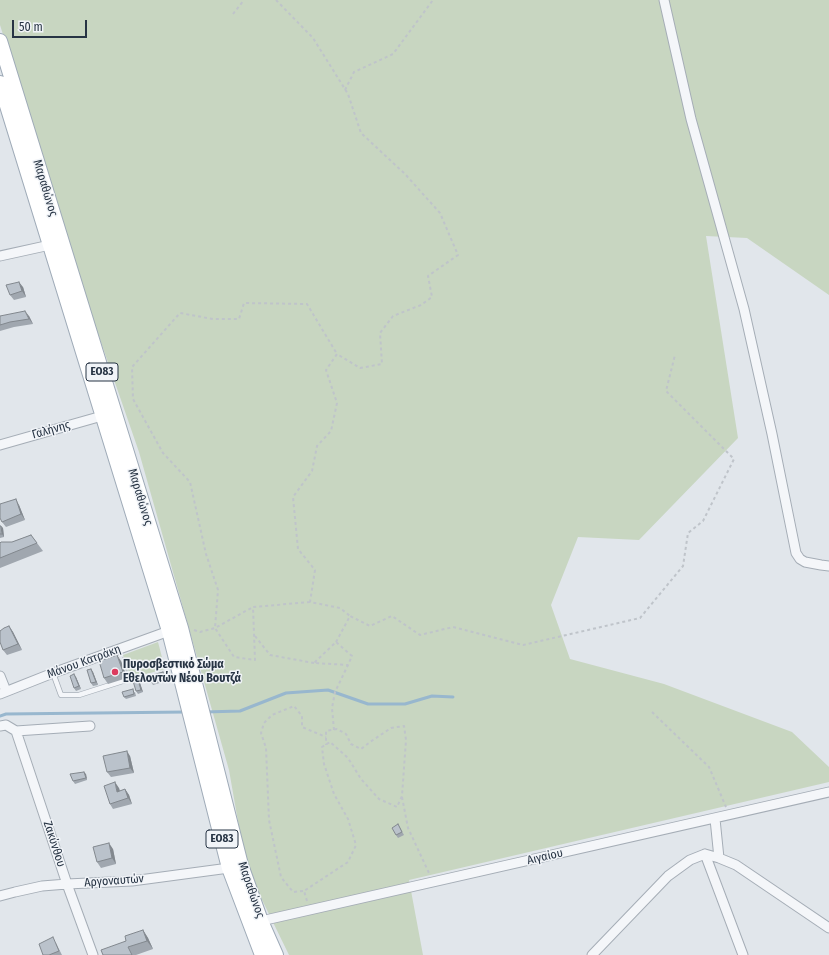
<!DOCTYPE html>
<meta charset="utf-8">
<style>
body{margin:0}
#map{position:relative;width:829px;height:955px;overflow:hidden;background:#e1e6eb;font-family:"Fira Sans Condensed",sans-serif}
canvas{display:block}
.scale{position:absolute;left:12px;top:20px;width:75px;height:18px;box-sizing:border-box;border:2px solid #273444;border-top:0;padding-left:5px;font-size:12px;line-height:14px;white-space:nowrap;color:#273444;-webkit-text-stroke:3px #f1f4f8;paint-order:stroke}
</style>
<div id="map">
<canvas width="829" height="955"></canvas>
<div class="scale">50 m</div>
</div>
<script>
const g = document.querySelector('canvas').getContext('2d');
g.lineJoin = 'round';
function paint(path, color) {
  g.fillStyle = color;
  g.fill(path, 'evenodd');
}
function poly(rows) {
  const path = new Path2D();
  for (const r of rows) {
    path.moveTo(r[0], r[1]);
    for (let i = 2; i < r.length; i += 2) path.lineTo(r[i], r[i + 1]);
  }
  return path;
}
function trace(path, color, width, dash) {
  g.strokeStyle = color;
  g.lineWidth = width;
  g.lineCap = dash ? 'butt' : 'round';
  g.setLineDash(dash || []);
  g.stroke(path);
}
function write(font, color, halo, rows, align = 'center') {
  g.font = font + ' "Fira Sans Condensed",sans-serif';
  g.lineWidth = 3;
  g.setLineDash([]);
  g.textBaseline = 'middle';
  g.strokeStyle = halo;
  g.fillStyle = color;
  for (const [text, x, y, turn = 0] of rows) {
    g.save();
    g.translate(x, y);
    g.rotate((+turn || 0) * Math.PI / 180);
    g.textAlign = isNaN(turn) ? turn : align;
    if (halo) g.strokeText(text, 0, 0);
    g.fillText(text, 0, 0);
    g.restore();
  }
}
paint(poly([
 [0,0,829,0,829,295,747,238,706,236,738,438,639,540,578,537,551,605,570,659,664,684,792,732,829,767,829,782,409,880,423,955,289,955,246,867,229,770,139,452,85,296,0,25],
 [158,642,165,669,131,678,123,655]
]), '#c8d6c1');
trace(poly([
 [205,712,240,711,286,693,328,690,368,704,405,704,432,696,453,697],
 [0,716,6,714,186,712]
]), '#98b7ce', 3);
const service = poly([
 [53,673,61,695,79,695,129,679]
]);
const minor = poly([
 [664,0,691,119,744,309,772,434,796,553,800,559,805,562,821,565,829,566],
 [0,256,50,245],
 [0,445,102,416],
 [0,676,6,691],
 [0,694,53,673,169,631],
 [0,726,6,725,16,731],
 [16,731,67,884,93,955],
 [16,731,90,726],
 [715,819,719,858],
 [705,854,743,955],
 [0,896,15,892,42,886,67,884,132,881,229,868],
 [261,921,829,792],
 [592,955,668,876,690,860,705,854,719,858,736,865,829,928]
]);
const primary = poly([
 [0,41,181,628,241,865,261,921,276,955],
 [0,83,169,631,229,868,262,955]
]);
trace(service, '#a5adb6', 6);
trace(minor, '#a5adb6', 11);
trace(primary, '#9fabb8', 16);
trace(poly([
 [276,0,313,38,348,94,361,133,405,174,440,213,458,255,428,276,432,297,421,305,393,316,380,333,382,364,360,368,337,354,326,370,337,403,331,431,317,446,312,471,293,497,298,549,315,570,310,602,340,608,350,616],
 [233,14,244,0],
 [345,90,354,72,393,54,433,0],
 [310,602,253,607,255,660,234,657,215,628,218,590,206,554,190,482,163,453,133,399,132,367,180,313,213,319,239,319,244,303,307,304,337,354],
 [194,630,200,632,215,628,253,607],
 [255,636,270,655,314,663],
 [336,642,350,616,370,626,392,616,420,635,453,627,523,645,640,618,683,566,688,533,703,521,734,459,666,391,675,355],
 [123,657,127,672],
 [652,712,709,767,726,807],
 [334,730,332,708,335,692,348,665,352,656,336,642,314,663,348,665],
 [402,797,408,828,429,873],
 [303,891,293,892,281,877,269,820,266,748,261,733,264,723,272,715,294,706,302,716,302,727,326,737],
 [307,901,304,891,348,862,356,845,348,819,334,794,324,764,322,747,330,742,348,758,361,779,379,799,397,807,402,796,406,740,404,726,391,728,370,742,361,749,351,744,346,734,337,729,326,731,326,745]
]), '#bfc4ca', 2, [3, 3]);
trace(service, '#f4f6f9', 4.5);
trace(minor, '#f4f6f9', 9);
trace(primary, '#fff', 14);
paint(poly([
 [23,287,26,297,14,300,10,295],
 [0,316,29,316,33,324,14,327,0,331],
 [19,505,25,520,6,527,2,522],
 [0,526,3,528,4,537,0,538],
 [31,535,43,551,0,568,0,543,12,542],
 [9,626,13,632,22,650,7,655,3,650],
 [121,661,127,678,108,684,104,678],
 [91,669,93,672,98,685,93,686,91,683],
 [163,672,165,675,166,681,153,685,151,682],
 [76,677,81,689,76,691,74,688],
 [138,680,140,683,143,692,138,694,136,691],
 [135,692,136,696,126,699,124,697],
 [130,756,134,773,111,777,107,772],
 [86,774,87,780,75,784,73,781],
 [119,788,120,791,125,789,129,795,132,804,113,809,110,804],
 [398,824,404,835,398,838,396,835],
 [113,849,116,864,101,868,97,862],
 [143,930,148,938,153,949,136,955,103,955,126,941],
 [56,943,62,955,43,955]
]), '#a0a7af');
paint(poly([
 [19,282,23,287,26,297,22,291],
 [25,311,29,316,33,324,29,319],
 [16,499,19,505,25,520,21,514],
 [1,526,3,528,4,537,2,534],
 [9,626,13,632,22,650,18,644],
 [117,655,121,661,127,678,123,672],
 [91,669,93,672,98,685,96,682],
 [74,674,76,677,81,689,79,686],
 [138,680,140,683,143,692,141,690],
 [127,751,130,756,134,773,130,768],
 [84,772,86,774,87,780,86,778],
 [115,782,119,788,121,797,117,792],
 [125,789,129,795,132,804,128,798],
 [109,843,113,849,116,864,112,858],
 [143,930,148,938,153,949,147,941]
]), '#82888e');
const building = poly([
 [19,282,22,291,10,295,6,285,19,282],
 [25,311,29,319,10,322,0,325,0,316,25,311],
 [16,499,21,514,2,522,0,518,0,504,16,499],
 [0,526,1,526,2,534,0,534,0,526],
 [31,535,37,543,0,558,0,543,1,542,12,542,31,535],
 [9,626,18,644,3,650,0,642,0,631,4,628,9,626],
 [117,655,123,672,104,678,99,661,117,655],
 [91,669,96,682,91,683,87,670,91,669],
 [163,672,165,678,151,682,149,676,163,672],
 [74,674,79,686,74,688,70,676,74,674],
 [138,680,141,690,136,691,133,681,138,680],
 [133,689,134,694,124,697,122,692,133,689],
 [127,751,130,768,107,772,103,756,127,751],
 [84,772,86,778,73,781,70,774,84,772],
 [115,782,117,792,125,789,128,798,110,804,104,786,115,782],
 [398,824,402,832,396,835,392,828,398,824],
 [109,843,112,858,97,862,93,847,109,843],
 [143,930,147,941,128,947,132,955,103,955,101,950,126,941,125,936,143,930],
 [53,937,59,951,49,955,43,955,39,944,53,937]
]);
paint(building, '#bac2cb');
trace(building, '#82888e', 1);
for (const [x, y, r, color] of [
 [115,672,4,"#dc3a5e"]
]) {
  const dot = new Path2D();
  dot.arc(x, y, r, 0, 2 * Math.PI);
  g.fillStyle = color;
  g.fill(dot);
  trace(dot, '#f1f4f8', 1.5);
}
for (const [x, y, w] of [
 [102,372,32],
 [222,839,32]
]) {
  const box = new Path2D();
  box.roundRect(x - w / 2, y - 9, w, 18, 3);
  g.fillStyle = '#f1f4f8';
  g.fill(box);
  trace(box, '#273444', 1);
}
write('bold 11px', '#273444', null, [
 ["ΕΟ83",102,372],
 ["ΕΟ83",222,839]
]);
write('12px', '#273444', '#f1f4f8', [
 ["Μαραθώνος",45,188,73],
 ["Γαλήνης",51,430,-16],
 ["Μαραθώνος",140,497,73],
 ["Μάνου Κατράκη",84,662,-20],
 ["Ζακύνθου",54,844,72],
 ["Αιγαίου",545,857,-13],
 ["Αργοναυτών",114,881,-4],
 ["Μαραθώνος",251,890,71]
]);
write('bold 12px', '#273444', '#f1f4f8', [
 ["Πυροσβεστικό Σώμα",123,665],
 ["Εθελοντών Νέου Βουτζά",123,679]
], 'left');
</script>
